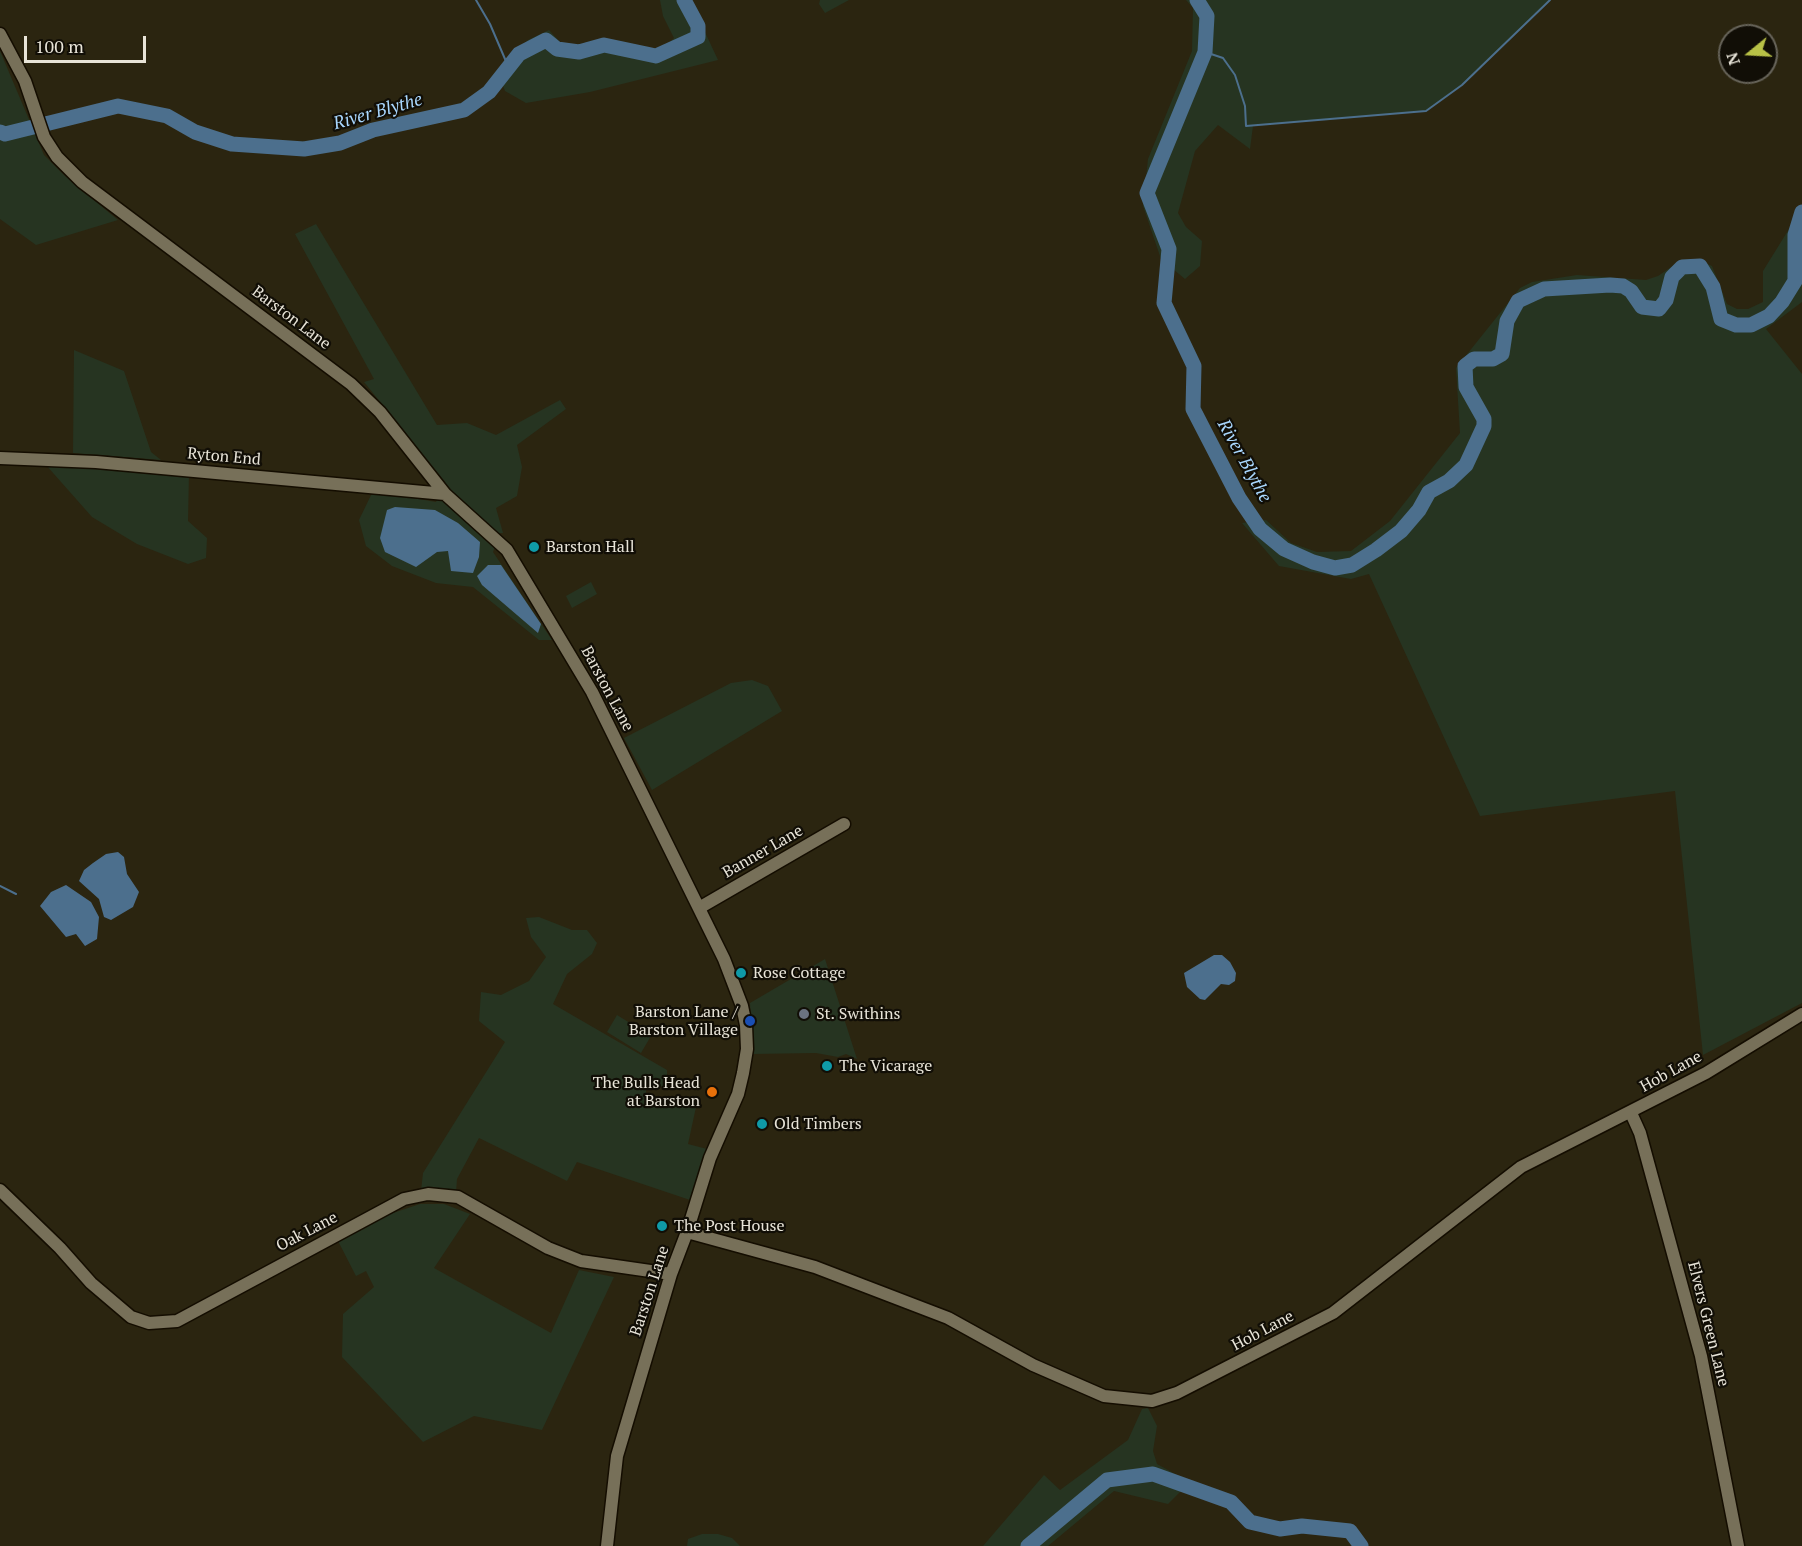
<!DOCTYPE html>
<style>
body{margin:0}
#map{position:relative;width:1802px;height:1546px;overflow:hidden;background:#2b2510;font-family:"PT Serif",serif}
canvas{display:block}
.north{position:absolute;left:1718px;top:24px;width:60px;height:60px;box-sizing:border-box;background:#110e06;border:2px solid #67645a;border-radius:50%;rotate:252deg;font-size:16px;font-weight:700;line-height:24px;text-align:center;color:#e8e4d8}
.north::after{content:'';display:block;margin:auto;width:21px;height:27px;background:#b8c146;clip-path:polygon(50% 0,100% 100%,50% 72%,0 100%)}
.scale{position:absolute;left:24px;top:36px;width:122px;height:27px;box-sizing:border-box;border:3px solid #e8e4d8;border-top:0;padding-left:8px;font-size:18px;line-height:21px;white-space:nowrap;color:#e8e4d8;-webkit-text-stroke:4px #110e06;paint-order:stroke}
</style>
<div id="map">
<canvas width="1802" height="1546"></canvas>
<div class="north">N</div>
<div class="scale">100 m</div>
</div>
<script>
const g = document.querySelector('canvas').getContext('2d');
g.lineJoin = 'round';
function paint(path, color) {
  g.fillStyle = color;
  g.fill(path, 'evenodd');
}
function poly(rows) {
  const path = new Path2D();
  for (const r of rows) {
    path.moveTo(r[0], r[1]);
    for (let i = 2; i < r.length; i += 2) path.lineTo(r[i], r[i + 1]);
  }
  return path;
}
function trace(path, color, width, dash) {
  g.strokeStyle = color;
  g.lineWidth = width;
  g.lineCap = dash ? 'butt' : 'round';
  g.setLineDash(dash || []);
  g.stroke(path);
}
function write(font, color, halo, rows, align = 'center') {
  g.font = font + ' "PT Serif",serif';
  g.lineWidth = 4.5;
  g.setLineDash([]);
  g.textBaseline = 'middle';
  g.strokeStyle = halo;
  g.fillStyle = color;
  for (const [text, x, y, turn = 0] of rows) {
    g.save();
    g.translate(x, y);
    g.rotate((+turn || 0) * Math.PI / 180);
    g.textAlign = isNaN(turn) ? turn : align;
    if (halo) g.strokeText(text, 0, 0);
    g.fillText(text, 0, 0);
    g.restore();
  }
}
paint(poly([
 [660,0,690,0,718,60,590,92,526,103,505,91,497,70,528,40,549,30,572,55,590,54,604,45,656,56,674,38,663,16],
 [820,0,849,0,825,13,819,4],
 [1186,0,1550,0,1462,85,1426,111,1253,126,1250,149,1218,125,1195,151,1178,213,1186,227,1202,241,1200,266,1185,279,1161,259,1143,206,1148,159,1192,51,1193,8],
 [0,51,44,155,65,176,118,220,36,245,0,219],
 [1802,208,1802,302,1766,329,1802,374,1802,1003,1703,1055,1675,791,1480,816,1369,574,1351,579,1279,566,1242,523,1266,520,1291,543,1317,552,1351,551,1390,521,1460,433,1456,368,1520,288,1532,282,1577,275,1646,280,1658,276,1677,263,1699,260,1712,266,1727,304,1737,309,1748,309,1763,302,1763,271],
 [316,224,437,425,467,423,496,435,560,400,566,409,517,445,522,467,517,496,496,508,503,533,500,533,493,552,552,640,539,640,473,587,436,583,392,566,366,546,359,520,373,491,436,502,445,482,364,382,374,379,295,234],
 [74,350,124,371,151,452,161,460,73,453],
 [46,465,189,474,188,521,207,538,206,558,188,564,137,544,92,517],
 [591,582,597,594,572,608,566,596],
 [752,680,768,686,782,711,652,790,624,738,731,683],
 [539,917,572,930,587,930,597,943,592,954,567,974,553,1004,667,1070,667,1086,646,1087,646,1104,696,1107,688,1144,707,1149,693,1201,577,1162,567,1181,479,1138,457,1179,456,1193,421,1191,423,1173,505,1042,479,1021,481,992,501,995,529,981,546,957,531,937,526,918],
 [825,959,857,1059,846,1054,838,1057,816,1053,752,1054,750,1003],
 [617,1015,651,1036,641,1053,607,1032],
 [420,1204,444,1204,470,1214,434,1268,551,1333,579,1270,614,1277,542,1430,474,1416,423,1442,342,1357,343,1314,374,1287,366,1271,356,1276,338,1241,384,1216],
 [1148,1408,1157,1426,1153,1451,1157,1464,1177,1475,1186,1486,1168,1504,1114,1491,1048,1546,983,1546,1044,1475,1060,1490,1128,1440,1142,1409],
 [702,1534,718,1534,732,1538,740,1546,687,1546,688,1539]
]), '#263421');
paint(poly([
 [395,507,435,510,458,523,480,542,479,557,473,573,451,571,448,551,437,552,416,567,385,552,380,538,387,510],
 [488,565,501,565,541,624,538,633,482,585,477,576],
 [118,852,124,857,127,874,139,892,133,907,111,920,104,917,99,899,79,881,84,870,93,863,106,854],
 [66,885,91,902,99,917,97,939,85,946,76,934,66,937,40,906,51,892],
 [1214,955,1222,955,1230,962,1236,973,1235,981,1229,985,1221,984,1205,1000,1200,999,1187,987,1184,973]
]), '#4c6f8d');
trace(poly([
 [476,0,490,24,508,66],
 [1205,52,1223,58,1235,75,1245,106,1246,126,1426,111,1462,85,1550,0],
 [0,886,16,894]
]), '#4c6f8d', 2);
trace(poly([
 [1197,0,1207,16,1205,52,1147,193,1169,249,1164,303,1194,366,1193,409,1239,498,1260,529,1284,549,1313,562,1335,568,1352,565,1376,550,1401,531,1419,510,1429,492,1449,481,1466,465,1484,426,1484,419,1466,387,1465,366,1474,359,1493,359,1502,354,1507,321,1518,301,1544,289,1610,285,1623,286,1631,291,1642,307,1659,309,1666,300,1672,277,1682,267,1700,266,1713,287,1721,319,1736,325,1751,325,1769,316,1782,302,1795,281,1795,235,1802,212],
 [0,132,5,134,118,106,167,116,195,132,232,144,304,149,340,143,373,130,464,110,489,92,519,54,546,40,557,49,579,52,604,45,656,56,698,37,698,26,684,0],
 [1028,1546,1107,1480,1153,1474,1231,1502,1250,1522,1280,1529,1302,1526,1350,1531,1361,1546]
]), '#4c6f8d', 15);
const minor = poly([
 [0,34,25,81,44,137,57,157,82,182,351,384,380,412,445,494,507,550,592,692,724,959,742,1006,746,1025,747,1049,743,1073,738,1094,710,1158,687,1232,671,1274,617,1456,607,1546],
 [0,458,96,462,445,494],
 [699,908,844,824],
 [1631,1113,1640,1133,1701,1356,1738,1546],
 [0,1190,60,1248,91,1283,131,1317,149,1323,177,1321,404,1199,428,1194,458,1197,548,1248,581,1261,671,1274],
 [687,1232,815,1267,948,1318,1033,1365,1104,1396,1152,1401,1177,1393,1333,1313,1521,1167,1706,1073,1802,1014]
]);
trace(minor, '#140d00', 15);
trace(minor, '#777059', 12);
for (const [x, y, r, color] of [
 [534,547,6,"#0f9aa8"],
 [741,973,6,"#0f9aa8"],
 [804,1014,6,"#6b7280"],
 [750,1021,6,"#1a4fb4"],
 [827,1066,6,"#0f9aa8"],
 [712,1092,6,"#e8710a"],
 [762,1124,6,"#0f9aa8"],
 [662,1226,6,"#0f9aa8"]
]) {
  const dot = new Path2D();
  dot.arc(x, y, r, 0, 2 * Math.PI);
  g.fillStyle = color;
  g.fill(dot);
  trace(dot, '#110e06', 2);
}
write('16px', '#e8e4d8', '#110e06', [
 ["Barston Lane",291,318,37],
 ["Ryton End",224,457,5],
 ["Barston Lane",607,689,62],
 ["Banner Lane",763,852,-30],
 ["Hob Lane",1671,1072,-29],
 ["Oak Lane",307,1232,-28],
 ["Barston Lane",650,1291,-72],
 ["Elvers Green Lane",1708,1324,76],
 ["Hob Lane",1263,1331,-28]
]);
write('16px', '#e8e4d8', '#110e06', [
 ["Barston Hall",546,547],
 ["Rose Cottage",753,973],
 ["Barston Lane /",738,1012,"right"],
 ["Barston Village",738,1030,"right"],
 ["St. Swithins",816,1014],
 ["The Vicarage",839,1066],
 ["The Bulls Head",700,1083,"right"],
 ["at Barston",700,1101,"right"],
 ["Old Timbers",774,1124],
 ["The Post House",674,1226]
], 'left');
write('italic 18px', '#a9d7fe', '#110e06', [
 ["River Blythe",378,112,-16],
 ["River Blythe",1244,461,61]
]);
</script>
